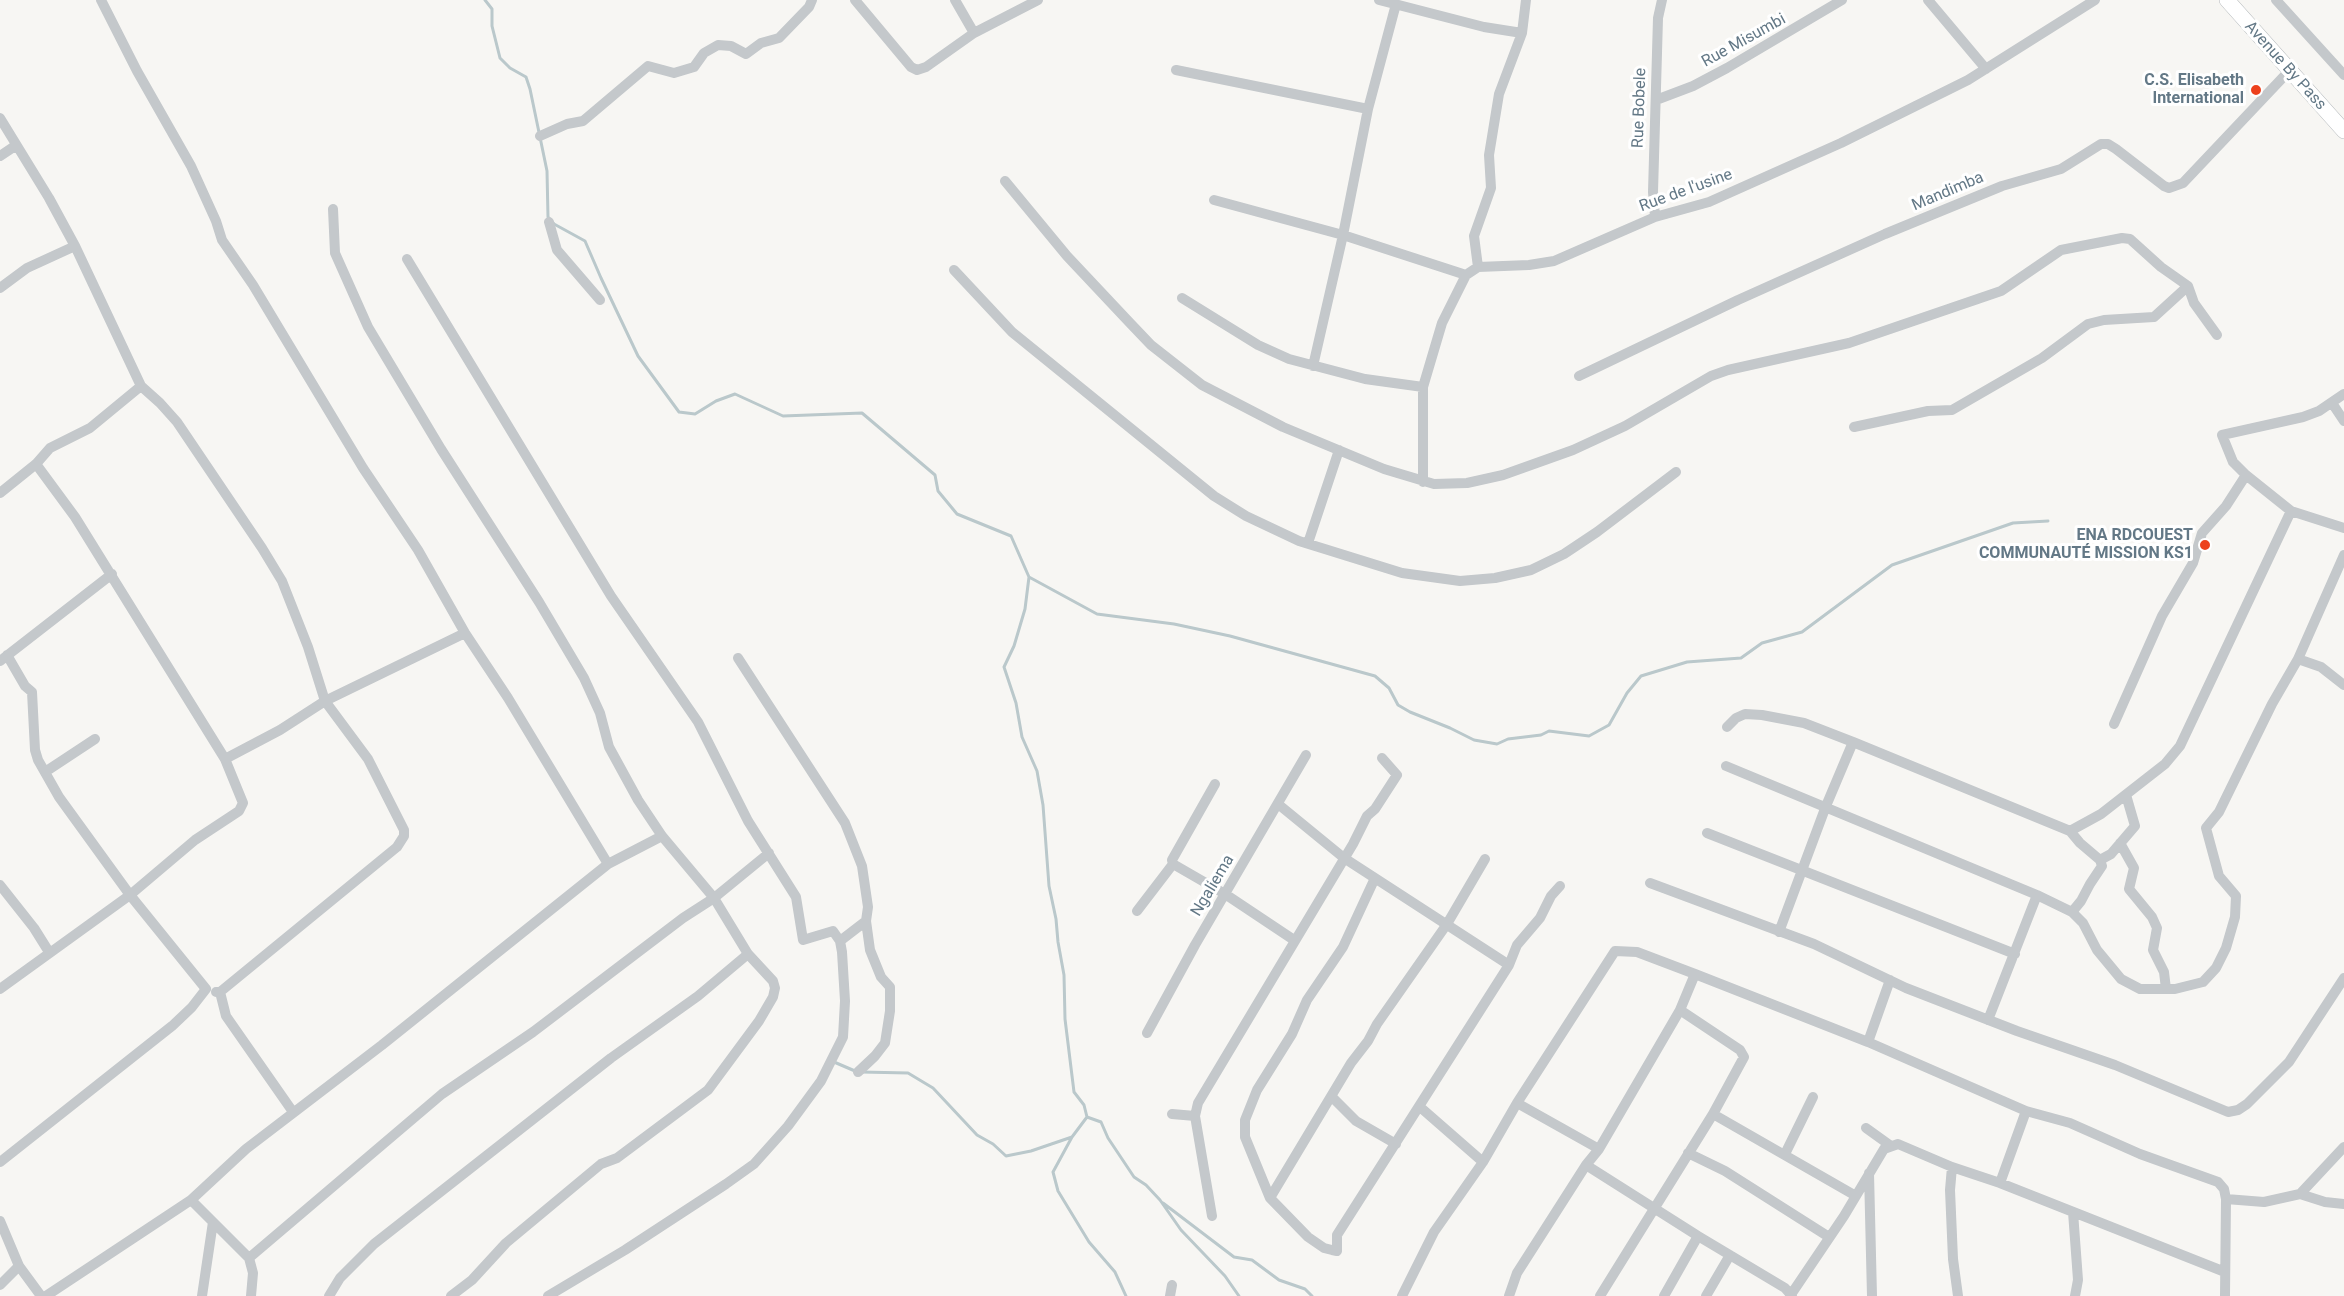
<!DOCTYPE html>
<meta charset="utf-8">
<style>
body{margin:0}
canvas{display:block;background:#f7f6f3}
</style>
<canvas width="2344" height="1296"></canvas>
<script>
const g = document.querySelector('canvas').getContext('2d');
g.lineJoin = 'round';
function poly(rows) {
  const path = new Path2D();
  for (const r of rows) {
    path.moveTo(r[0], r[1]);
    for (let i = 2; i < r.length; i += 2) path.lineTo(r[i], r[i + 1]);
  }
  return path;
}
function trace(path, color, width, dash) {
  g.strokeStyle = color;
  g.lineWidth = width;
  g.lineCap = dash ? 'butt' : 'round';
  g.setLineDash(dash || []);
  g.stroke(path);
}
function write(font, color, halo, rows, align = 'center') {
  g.font = font + ' Roboto,sans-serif';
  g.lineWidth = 6;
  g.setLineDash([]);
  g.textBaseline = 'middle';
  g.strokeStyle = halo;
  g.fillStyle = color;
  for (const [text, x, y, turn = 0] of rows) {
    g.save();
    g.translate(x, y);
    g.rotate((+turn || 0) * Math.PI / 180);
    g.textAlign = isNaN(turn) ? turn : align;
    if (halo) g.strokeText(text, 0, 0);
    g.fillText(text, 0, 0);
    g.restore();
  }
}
trace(poly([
 [485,0,492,9,492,26,500,58,510,68,526,77,530,89,547,171,548,217,554,224,585,241,601,278,638,356,679,412,695,414,716,401,735,394,783,416,862,413,935,475,938,491,957,514,1011,536,1029,577,1025,609,1014,646,1004,667,1016,703,1022,737,1037,771,1043,805,1049,886,1056,919,1058,942,1064,975,1065,1019,1074,1092,1084,1105,1087,1117],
 [1029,577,1097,614,1174,624,1230,636,1375,676,1389,688,1398,705,1410,712,1450,728,1474,740,1497,744,1508,739,1541,735,1549,731,1589,736,1609,725,1627,693,1641,676,1687,662,1741,658,1762,643,1802,632,1892,565,2013,523,2048,521],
 [834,1062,855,1071],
 [861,1072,908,1073,933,1088,977,1135,993,1144,1006,1156,1031,1151,1072,1137],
 [1087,1117,1101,1122,1108,1138,1134,1177,1146,1185,1160,1200,1181,1230,1225,1276,1239,1296],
 [1087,1117,1072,1137,1053,1172,1058,1191,1089,1242,1115,1272,1126,1296],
 [1163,1203,1234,1257,1252,1260,1279,1280,1305,1289,1312,1296]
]), '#bac8cb', 3);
const highway = poly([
 [2227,0,2344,131]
]);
trace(highway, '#b6babd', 16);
trace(poly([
 [101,0,137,71,191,166,216,221,222,240,253,285,363,468,418,550,465,633,508,698,608,864],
 [855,0,911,67,917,70,926,67,974,33,1038,0],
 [955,0,974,33],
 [1379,0,1484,27,1522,33,1526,0],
 [1928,0,1986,69],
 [2276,0,2344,75],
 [1176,70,1368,109],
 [1656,100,1693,86,1727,68,1842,0],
 [0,118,49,198,75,246,141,386,90,428,50,448,36,464,0,493],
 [540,136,567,124,583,121,648,66,674,73,694,67,704,53,718,45,731,46,746,54,761,43,779,38,809,7,812,0],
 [0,156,15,146],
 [1005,181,1067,256,1130,323,1151,345,1202,385,1283,427,1384,469,1434,484,1467,483,1503,475,1573,450,1625,426,1711,376,1728,370,1849,343,2001,291,2061,250,2122,238,2130,239,2161,267,2188,286,2194,303,2217,335],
 [1214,200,1343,235,1466,275],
 [333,209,335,253,368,327,441,449,539,602,584,678,600,713,609,747,638,800,662,836,714,898,748,954,773,981,775,988,773,997,759,1021,708,1090,617,1158,601,1164,506,1243,472,1280,451,1296],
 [1655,217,1653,192,1658,18,1662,0],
 [549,222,557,250,600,300],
 [407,259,611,596,698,722,748,821,796,897,803,940,833,931,840,941,842,952,845,1001,843,1037,821,1081,788,1126,754,1164,726,1184,625,1250,548,1296],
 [1478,267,1474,236,1491,188,1489,155,1499,94,1522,33],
 [954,270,1012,332,1214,496,1246,516,1299,541,1402,573,1460,581,1495,578,1531,570,1564,554,1597,532,1676,472],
 [0,288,27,268,75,246],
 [1182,298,1258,345,1289,359,1365,379,1423,387],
 [1313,366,1343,235,1368,109,1396,4],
 [1579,376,1738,300,1885,234,2002,186,2061,169,2101,144,2108,144,2116,149,2164,186,2169,188,2183,183,2289,71],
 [141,386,160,403,177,422,262,548,282,581,308,647,325,701,280,730,225,759],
 [2344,394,2319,411,2303,417,2222,435,2233,462,2246,475,2291,511,2344,528],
 [2332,403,2344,421],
 [1854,427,1928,411,1952,410,2042,358,2088,324,2104,320,2154,317,2188,286],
 [1423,482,1423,387,1442,323,1466,275,1478,267,1529,265,1554,261,1655,217,1709,202,1841,143,1968,80,2095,0],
 [1308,543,1339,450],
 [738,658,845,823,862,866,868,907,866,921,840,941],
 [2298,659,2321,667,2344,685],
 [0,661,112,574],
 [2114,724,2162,616,2193,563,2202,533,2226,506,2246,475],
 [1727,727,1736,718,1745,714,1762,715,1804,723,1853,742],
 [1726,766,2037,895,1988,1020],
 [45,772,95,739],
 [1215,784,1172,860,1173,864,1225,894,1294,940],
 [1278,804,1344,858,1509,965],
 [2070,831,2080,843,2100,860,2102,866,2090,884,2081,901,2072,912],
 [1707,833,2015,954],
 [2120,843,2134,868,2129,889,2152,917,2157,928,2153,950,2164,972,2166,989],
 [2100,860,2111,854,2135,826,2126,795],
 [1375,878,1343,947,1307,1000,1292,1034,1257,1090,1245,1120,1245,1137,1270,1198,1308,1237,1324,1248,1332,1250,1337,1251,1337,1235,1509,965,1517,945,1540,918,1551,896,1560,886],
 [1650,883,1814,944,1906,988,2017,1031,2115,1065,2228,1112,2238,1110,2247,1104,2289,1062,2344,978],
 [0,885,34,928,49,952],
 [2037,895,2072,912,2083,923,2097,950,2121,979,2140,989,2175,989,2203,982,2216,968,2226,948,2235,917,2236,896,2219,876,2206,828,2219,812,2272,704,2298,659,2344,555],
 [1137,911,1173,864],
 [1779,932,1826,806,1853,742,2070,831,2101,814,2165,764,2180,746,2291,511],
 [0,989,130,895,195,840,239,811,243,803,225,759,75,517,36,464],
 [216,992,220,992,226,1016,293,1112],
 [220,992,397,847,404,836,404,830,368,759,325,701,465,633],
 [1680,1010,1695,974,1868,1042,2026,1111,2070,1123,2140,1154,2218,1182,2224,1189,2226,1199,2225,1296],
 [1147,1033,1195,945,1306,755],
 [1868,1042,1890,980],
 [858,1072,875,1056,885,1043,890,1011,890,987,881,977,870,950,866,921],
 [1332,1097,1356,1121,1396,1144],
 [1517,1103,1615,951,1637,952,1695,974],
 [1420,1107,1483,1162],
 [1172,1114,1195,1116,1198,1103,1353,844,1367,816,1375,809,1397,775,1382,758],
 [1713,1114,1856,1196],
 [1195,1116,1212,1216],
 [1866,1128,1891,1146],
 [1688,1153,1725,1171,1829,1237],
 [1785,1154,1813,1097],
 [0,1162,172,1026,192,1007,206,989,130,895,59,797,38,760,35,750,32,692,25,686,7,655],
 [1586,1165,1698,1236,1785,1288,1792,1296],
 [1952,1167,1950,1190,1953,1259,1958,1296],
 [1869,1173,1872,1296],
 [2000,1183,2026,1111],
 [2300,1194,2325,1202,2344,1204],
 [1270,1198,1351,1063,1368,1041,1377,1024,1447,924,1485,859],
 [2226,1199,2264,1202,2300,1194,2344,1147],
 [191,1200,249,1258,253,1273,251,1296],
 [2073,1212,2078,1280,2075,1296],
 [0,1221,19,1266,41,1296],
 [249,1258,442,1094,533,1032,683,918,714,898,769,853],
 [0,1285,19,1266],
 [46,1296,191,1200,246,1149,382,1045,608,864,662,836],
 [202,1296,213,1222],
 [329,1296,340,1278,374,1244,611,1058,698,996,748,954],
 [1170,1296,1172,1285],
 [1402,1296,1434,1232,1483,1162,1517,1103,1599,1149],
 [1509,1296,1517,1273,1586,1165,1599,1149,1680,1010,1740,1050,1744,1057,1713,1114,1600,1296],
 [1664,1296,1698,1236],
 [1706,1296,1730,1255],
 [1790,1296,1844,1216,1884,1149,1898,1144,1952,1167,2000,1183,2225,1272]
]), '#c4c8cb', 10);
trace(highway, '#fff', 15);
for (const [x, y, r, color] of [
 [2256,90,6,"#ed411c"],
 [2205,545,6,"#ed411c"]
]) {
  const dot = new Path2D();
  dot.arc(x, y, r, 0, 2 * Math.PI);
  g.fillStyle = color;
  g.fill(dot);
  trace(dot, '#fff', 2);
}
write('16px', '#637886', '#fff', [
 ["Rue Misumbi",1744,41,-29],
 ["Avenue By Pass",2285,66,48],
 ["Rue Bobele",1640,108,-88],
 ["Rue de l'usine",1686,191,-20],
 ["Mandimba",1948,192,-23],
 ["Ngaliema",1213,886,-59]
]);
write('bold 16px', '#637886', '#fff', [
 ["C.S. Elisabeth",2244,81],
 ["International",2244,99],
 ["ENA RDCOUEST",2193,536],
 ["COMMUNAUTÉ MISSION KS1",2193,554]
], 'right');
</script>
